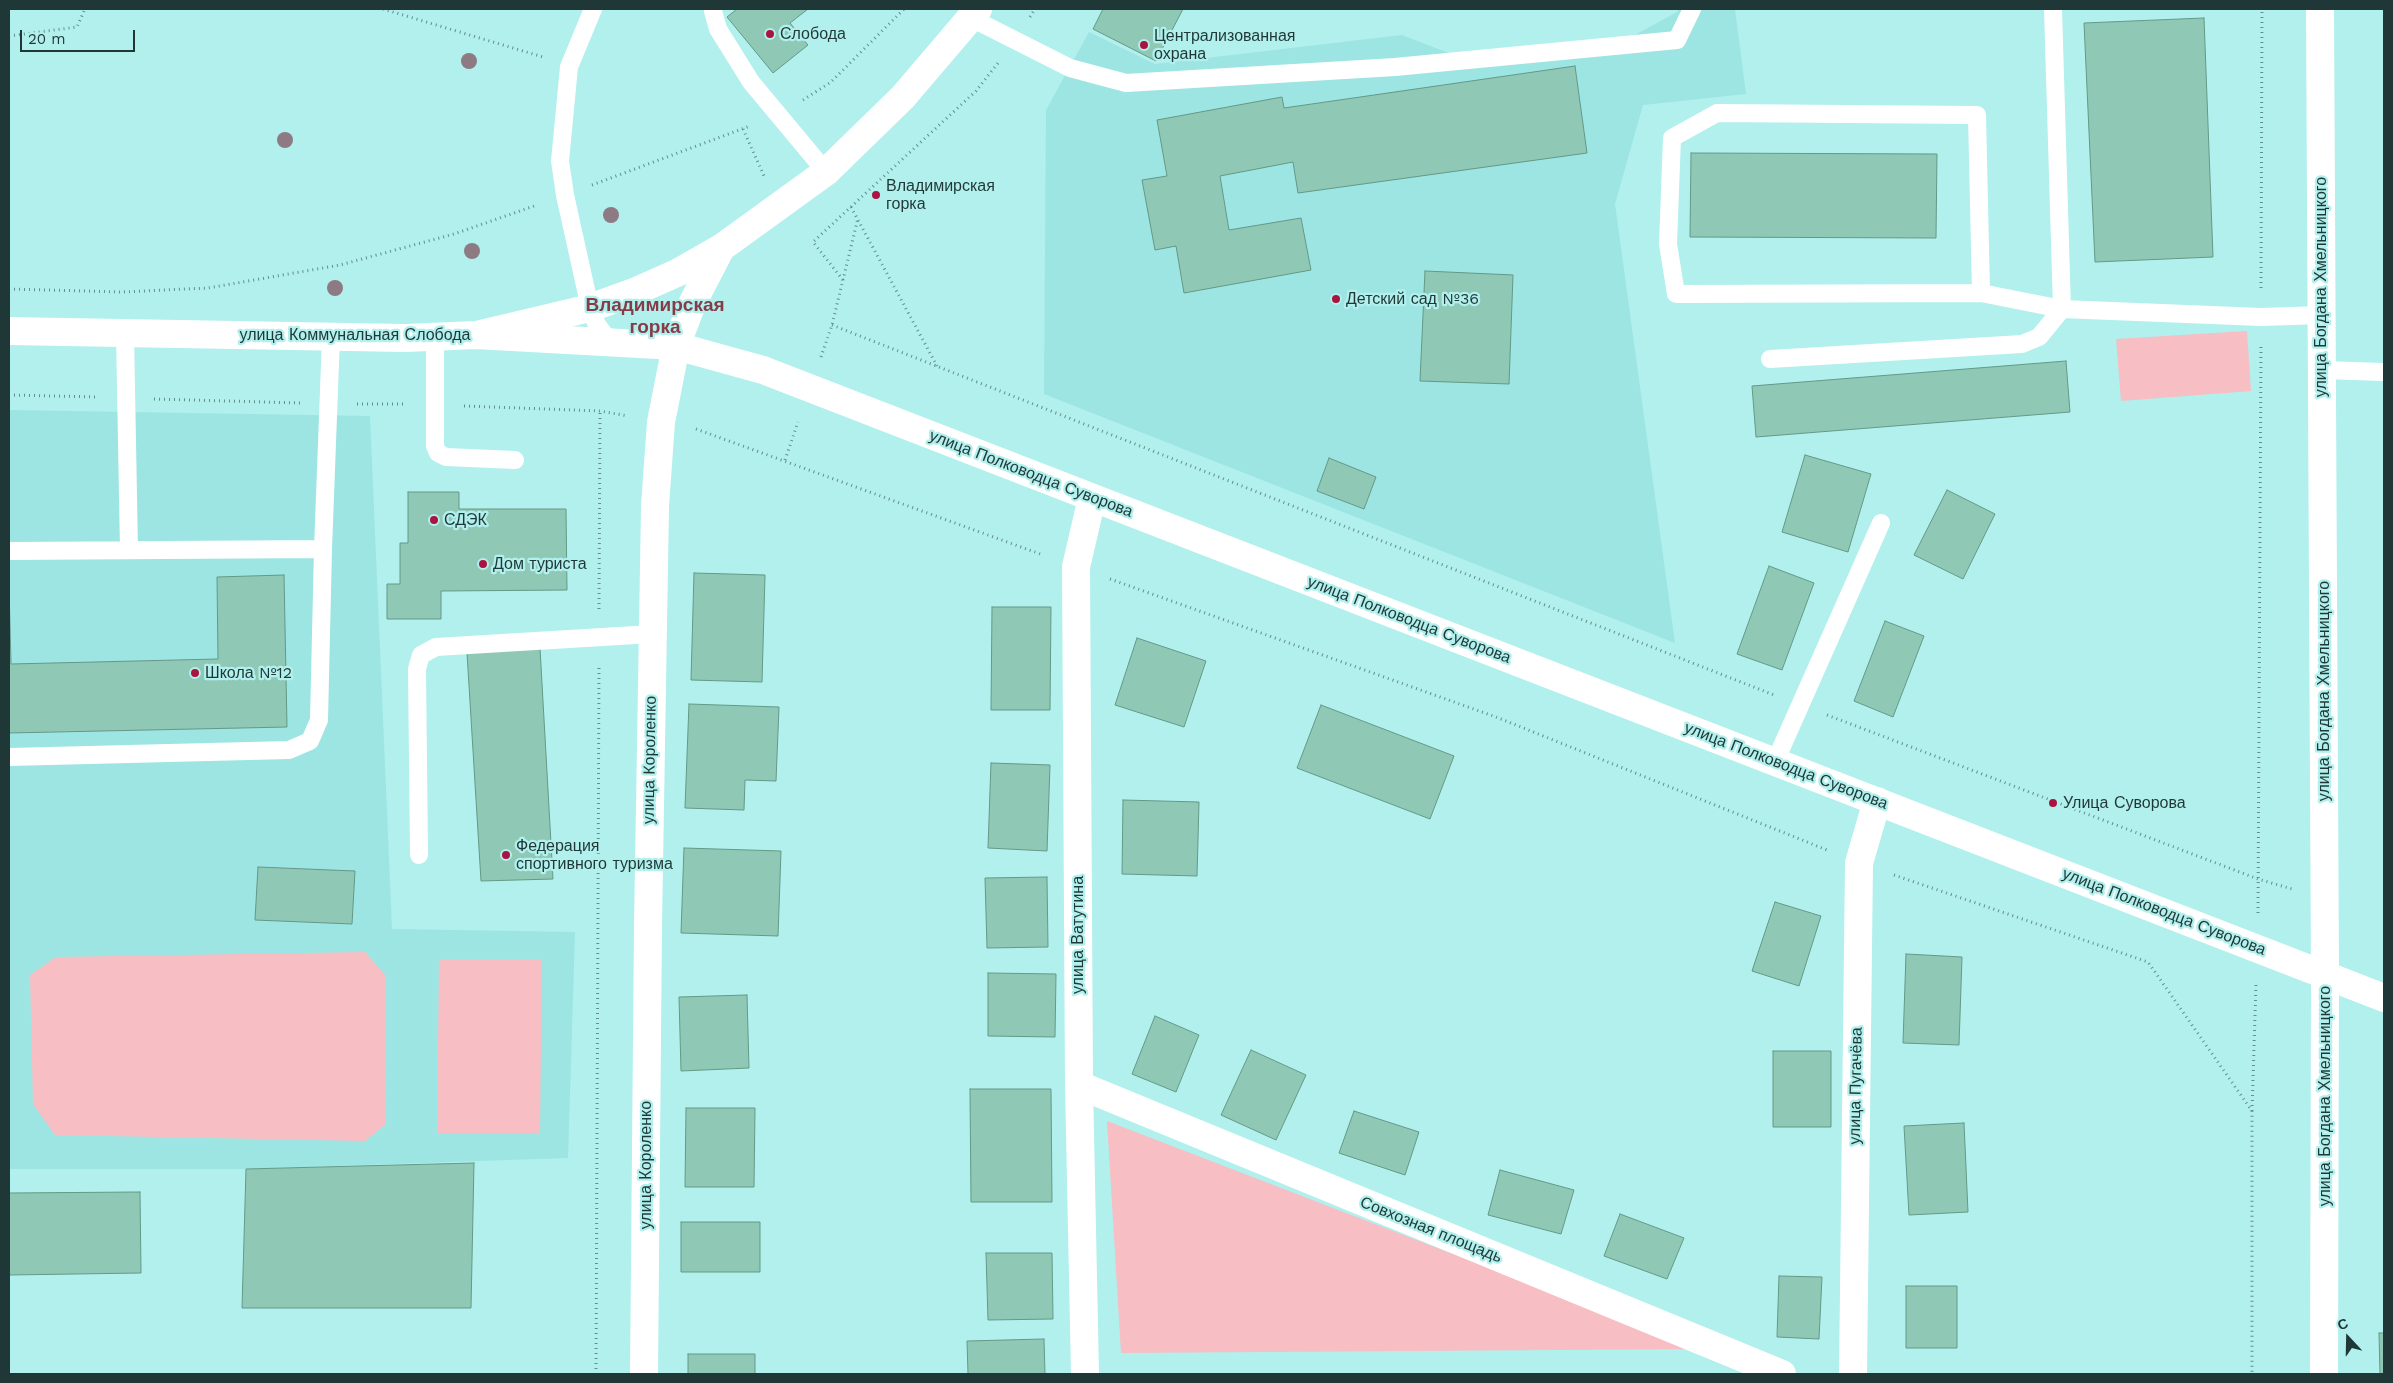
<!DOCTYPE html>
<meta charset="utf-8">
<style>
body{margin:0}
#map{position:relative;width:2393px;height:1383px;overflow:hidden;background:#b1f0ed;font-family:"Work Sans",sans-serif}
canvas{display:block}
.frame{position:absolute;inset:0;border:10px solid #1f3837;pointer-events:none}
.north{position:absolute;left:2323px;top:1313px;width:50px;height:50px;-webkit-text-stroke:4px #b1f0ed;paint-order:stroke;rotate:339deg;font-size:14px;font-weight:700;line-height:20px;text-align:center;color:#1f3837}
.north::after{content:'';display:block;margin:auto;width:18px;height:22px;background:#1f3837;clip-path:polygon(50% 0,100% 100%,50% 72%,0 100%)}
.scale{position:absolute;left:20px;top:30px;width:115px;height:22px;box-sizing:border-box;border:2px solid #1f3837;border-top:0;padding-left:6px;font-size:15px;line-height:18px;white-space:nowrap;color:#1f3837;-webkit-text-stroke:4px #b1f0ed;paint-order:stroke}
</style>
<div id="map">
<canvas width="2393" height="1383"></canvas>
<div class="frame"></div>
<div class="north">С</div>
<div class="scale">20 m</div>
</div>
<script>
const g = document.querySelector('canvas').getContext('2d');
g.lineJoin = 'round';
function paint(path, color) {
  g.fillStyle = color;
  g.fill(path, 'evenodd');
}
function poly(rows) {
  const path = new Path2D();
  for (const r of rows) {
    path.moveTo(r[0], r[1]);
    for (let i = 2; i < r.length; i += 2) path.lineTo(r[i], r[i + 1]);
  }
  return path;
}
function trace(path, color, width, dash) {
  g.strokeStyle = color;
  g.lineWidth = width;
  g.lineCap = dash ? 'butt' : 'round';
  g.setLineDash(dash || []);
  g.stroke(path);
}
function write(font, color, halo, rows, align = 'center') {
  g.font = font + ' "Work Sans",sans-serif';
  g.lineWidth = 4.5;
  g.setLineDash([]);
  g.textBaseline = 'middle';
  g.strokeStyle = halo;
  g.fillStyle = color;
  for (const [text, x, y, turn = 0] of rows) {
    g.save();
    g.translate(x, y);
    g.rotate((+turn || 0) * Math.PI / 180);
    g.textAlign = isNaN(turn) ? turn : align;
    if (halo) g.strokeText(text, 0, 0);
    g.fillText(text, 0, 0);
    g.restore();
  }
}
paint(poly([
 [1679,9,1735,9,1746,94,1643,105,1615,204,1675,643,1044,394,1046,110,1089,32,1155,64,1402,35,1451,54,1633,36,1677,12],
 [9,410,370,416,392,929,575,932,568,1158,246,1169,9,1169]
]), '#9de5e2');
paint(poly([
 [2247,331,2251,391,2121,401,2116,339],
 [365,952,385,975,386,1124,365,1141,55,1135,33,1104,30,975,56,957],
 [439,959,542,959,540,1134,437,1133],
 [1107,1121,1700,1349,1121,1353]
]), '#f7bec3');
const building = poly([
 [737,9,808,9,790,23,808,45,773,73,727,17,737,9],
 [1103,9,1183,9,1156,61,1093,29,1103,9],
 [2204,18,2213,257,2095,262,2084,23,2204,18],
 [1575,66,1587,153,1298,193,1293,162,1220,176,1229,230,1301,218,1311,270,1184,293,1176,246,1155,250,1142,180,1167,176,1157,120,1282,97,1284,108,1575,66],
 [1691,153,1937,154,1936,238,1690,237,1691,153],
 [1425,271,1513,275,1509,384,1420,381,1425,271],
 [2066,361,2070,412,1756,437,1752,386,2066,361],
 [1805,455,1871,474,1848,552,1782,532,1805,455],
 [1329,458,1376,477,1364,509,1317,491,1329,458],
 [1947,490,1995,514,1963,579,1914,555,1947,490],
 [408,492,459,492,459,509,566,509,567,590,441,591,441,619,387,619,387,584,400,584,400,543,408,543,408,492],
 [1769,566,1814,583,1782,670,1737,654,1769,566],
 [694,573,765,575,762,682,691,680,694,573],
 [284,575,287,727,9,733,9,587,11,664,218,659,217,577,284,575],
 [992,607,1051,607,1050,710,991,710,992,607],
 [1885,621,1924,636,1893,717,1854,701,1885,621],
 [1137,638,1206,661,1184,727,1115,705,1137,638],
 [540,648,553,879,481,881,467,653,540,648],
 [689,704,779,707,776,781,745,780,744,810,685,808,689,704],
 [1321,705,1454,756,1430,819,1297,768,1321,705],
 [991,763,1050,765,1047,851,988,848,991,763],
 [1123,800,1199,802,1197,876,1122,874,1123,800],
 [684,848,781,851,778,936,681,933,684,848],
 [258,867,355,871,352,924,255,920,258,867],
 [1047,877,1048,947,987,948,985,878,1047,877],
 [1775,902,1821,916,1799,986,1752,971,1775,902],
 [1906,954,1962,957,1959,1045,1903,1043,1906,954],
 [988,973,1056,974,1055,1037,988,1036,988,973],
 [747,995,749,1068,681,1071,679,997,747,995],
 [1155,1016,1199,1035,1176,1092,1132,1074,1155,1016],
 [1251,1050,1306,1075,1276,1140,1221,1115,1251,1050],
 [1773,1051,1831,1051,1831,1127,1773,1127,1773,1051],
 [970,1089,1051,1089,1052,1202,971,1202,970,1089],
 [686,1108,755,1108,754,1187,685,1187,686,1108],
 [1354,1111,1419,1132,1405,1175,1339,1153,1354,1111],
 [1964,1123,1968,1212,1909,1215,1904,1126,1964,1123],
 [474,1163,471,1308,242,1308,246,1169,474,1163],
 [1500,1170,1574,1190,1561,1234,1488,1215,1500,1170],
 [140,1192,141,1273,9,1275,9,1193,140,1192],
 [1620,1214,1684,1238,1667,1279,1604,1256,1620,1214],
 [681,1222,760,1222,760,1272,681,1272,681,1222],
 [986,1253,1052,1253,1053,1319,988,1320,986,1253],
 [1779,1276,1822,1277,1819,1339,1777,1337,1779,1276],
 [1906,1286,1957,1286,1957,1348,1906,1348,1906,1286],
 [2379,1333,2384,1333,2384,1374,2380,1374,2379,1333],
 [1044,1339,1045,1374,968,1374,967,1341,1044,1339],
 [688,1354,755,1354,755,1374,688,1374,688,1354]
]);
paint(building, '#90c8b6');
trace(building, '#639988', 1);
trace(poly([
 [383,9,543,57],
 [1030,17,1035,9],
 [9,36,77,27,85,9],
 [803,100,831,82,904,9],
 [743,129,764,176],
 [592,185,750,126],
 [851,207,937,366],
 [843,280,813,242,976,91,998,63],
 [2261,288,2262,9],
 [9,289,122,292,208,288,340,265,454,234,537,205],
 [832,325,1774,695],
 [821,357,832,325,858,218],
 [9,395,98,397],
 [154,399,301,403],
 [357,404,406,404],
 [464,406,600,411,628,416],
 [696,429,1043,555],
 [785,460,798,422],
 [1110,579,1496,717,1827,850],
 [599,609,600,411],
 [1827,715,2258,879,2292,889],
 [1894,875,2148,962,2252,1111,2252,1374],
 [2258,913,2261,344],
 [2252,1111,2256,984],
 [596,1374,599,665]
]), '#638e8c', 3, [1, 4]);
trace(poly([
 [593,9,569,67,560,161,565,195,590,308,596,323,604,334,615,342],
 [713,11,718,29,751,82,826,172],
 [971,18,1070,68,1126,83,1395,67,1677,40,1692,9],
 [1981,293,1977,115,1717,113,1672,138,1668,244,1676,294,1981,293,2062,309,2261,317,2322,315],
 [125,334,129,550],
 [435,336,435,446,438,453,446,457,515,460],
 [1770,359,2022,344,2039,337,2062,309,2053,9],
 [2322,370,2384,372],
 [9,551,323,549,331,337],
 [9,757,289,750,310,741,319,720,323,549],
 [1775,762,1881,523],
 [419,855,417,669,421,655,436,647,652,634]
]), '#fff', 18);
trace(poly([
 [2325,975,2384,998],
 [1079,1085,1782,1374],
 [644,1374,648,925,655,506,661,422,676,346],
 [1085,1374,1079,1085,1076,567,1092,498],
 [1853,1374,1859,863,1877,801]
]), '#fff', 28);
trace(poly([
 [2320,9,2325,975,2324,1374],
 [9,331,405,338,476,335,590,308,634,292,679,272,721,248,826,172,903,97,978,9],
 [476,335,676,346,763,370,2325,975],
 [676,346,692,304,721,248]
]), '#fff', 28);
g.fillStyle = '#8d7a83';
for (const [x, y] of [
 [469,61],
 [285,140],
 [611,215],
 [472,251],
 [335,288]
]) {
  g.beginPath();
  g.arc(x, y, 8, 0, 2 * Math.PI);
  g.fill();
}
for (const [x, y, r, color] of [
 [770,34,5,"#aa1440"],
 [1144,45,5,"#aa1440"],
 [876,195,5,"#aa1440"],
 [1336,299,5,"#aa1440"],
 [434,520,5,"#aa1440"],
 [483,564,5,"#aa1440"],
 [195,673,5,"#aa1440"],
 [2053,803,5,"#aa1440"],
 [506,855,5,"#aa1440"]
]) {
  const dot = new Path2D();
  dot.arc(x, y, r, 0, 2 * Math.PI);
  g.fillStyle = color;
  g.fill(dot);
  trace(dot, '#b1f0ed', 2);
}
write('16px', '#1f3837', '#b1f0ed', [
 ["Слобода",780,34],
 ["Централизованная",1154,36],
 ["охрана",1154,54],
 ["Владимирская",886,186],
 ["горка",886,204],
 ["Детский сад №36",1346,299],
 ["СДЭК",444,520],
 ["Дом туриста",493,564],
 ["Школа №12",205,673],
 ["Улица Суворова",2063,803],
 ["Федерация",516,846],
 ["спортивного туризма",516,864]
], 'left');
write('16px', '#1f3837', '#b1f0ed', [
 ["улица Богдана Хмельницкого",2321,287,-90],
 ["улица Коммунальная Слобода",355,335],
 ["улица Полководца Суворова",1031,474,21],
 ["улица Полководца Суворова",1409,620,21],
 ["улица Богдана Хмельницкого",2324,691,-90],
 ["улица Короленко",650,760,-89],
 ["улица Полководца Суворова",1786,766,21],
 ["улица Полководца Суворова",2164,912,21],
 ["улица Ватутина",1078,935,-90],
 ["улица Пугачёва",1856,1086,-89],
 ["улица Богдана Хмельницкого",2325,1096,-90],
 ["улица Короленко",646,1165,-90],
 ["Совхозная площадь",1431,1230,22]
]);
write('bold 19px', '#853c47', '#b1f0ed', [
 ["Владимирская",655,305],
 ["горка",655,327]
]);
</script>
